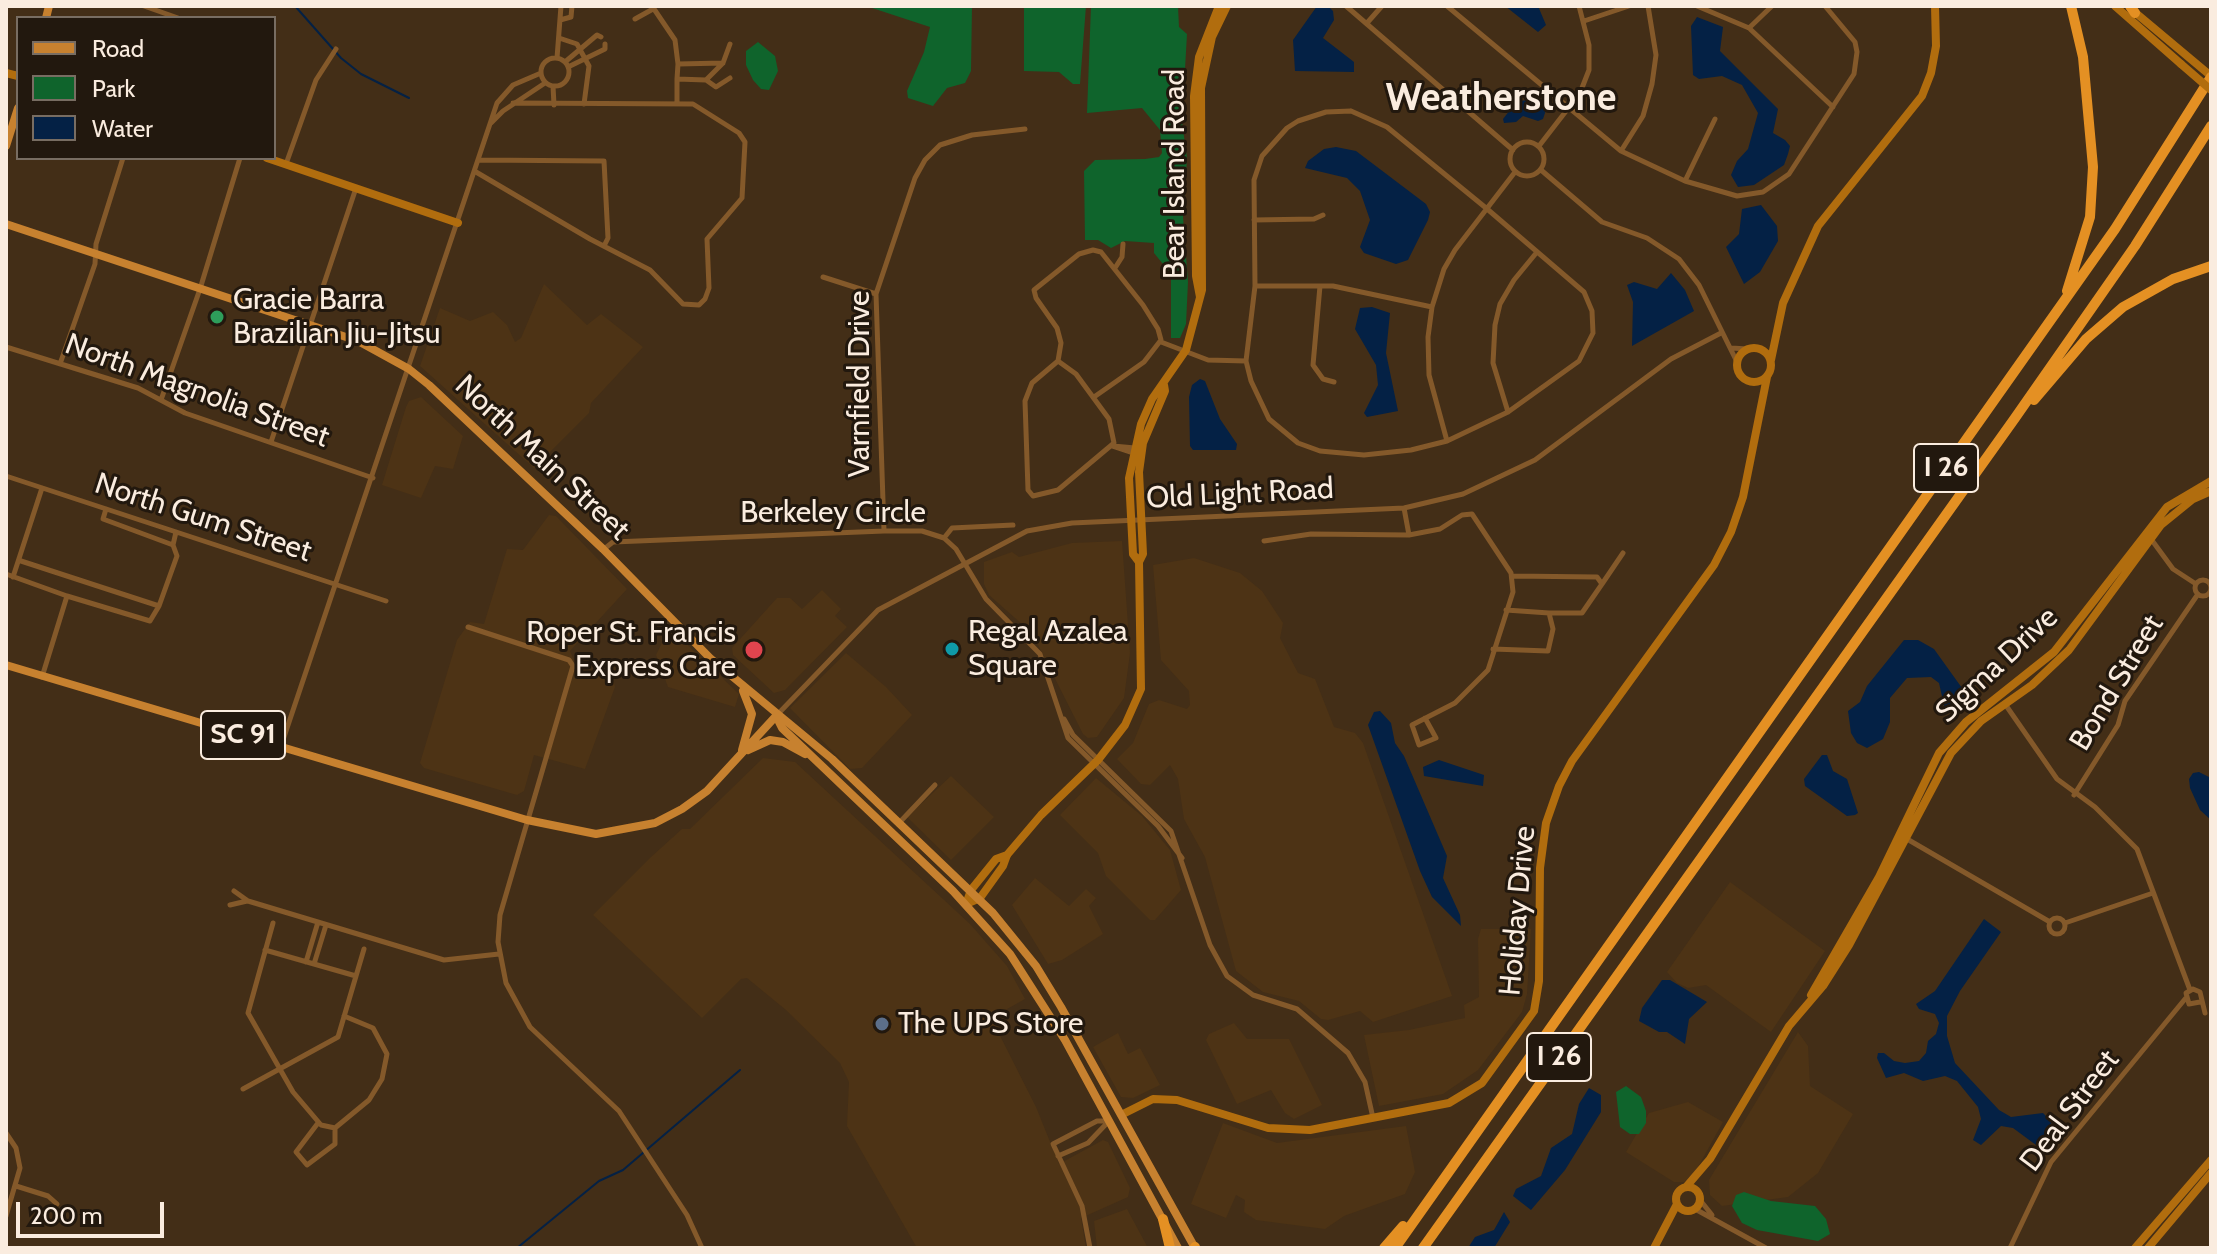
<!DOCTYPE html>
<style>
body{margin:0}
#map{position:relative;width:2217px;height:1254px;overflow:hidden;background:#432e17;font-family:Cabin,sans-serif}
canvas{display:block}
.frame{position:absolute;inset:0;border:8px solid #faecdf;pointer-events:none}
.legend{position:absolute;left:16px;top:16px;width:260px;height:144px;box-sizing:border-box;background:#22180e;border:2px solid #786d62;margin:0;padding:10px 14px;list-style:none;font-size:24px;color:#faecdf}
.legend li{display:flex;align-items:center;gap:16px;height:40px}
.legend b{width:40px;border:2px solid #786d62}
.scale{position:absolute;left:16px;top:1202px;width:148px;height:36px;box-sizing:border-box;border:4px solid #faecdf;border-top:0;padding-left:10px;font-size:24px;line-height:28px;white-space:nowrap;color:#faecdf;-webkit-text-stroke:6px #22180e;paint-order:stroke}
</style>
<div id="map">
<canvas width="2217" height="1254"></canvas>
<div class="frame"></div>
<ul class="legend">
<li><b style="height:10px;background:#c7812f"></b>Road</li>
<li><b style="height:22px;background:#0f642c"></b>Park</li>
<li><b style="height:22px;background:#042145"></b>Water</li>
</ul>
<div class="scale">200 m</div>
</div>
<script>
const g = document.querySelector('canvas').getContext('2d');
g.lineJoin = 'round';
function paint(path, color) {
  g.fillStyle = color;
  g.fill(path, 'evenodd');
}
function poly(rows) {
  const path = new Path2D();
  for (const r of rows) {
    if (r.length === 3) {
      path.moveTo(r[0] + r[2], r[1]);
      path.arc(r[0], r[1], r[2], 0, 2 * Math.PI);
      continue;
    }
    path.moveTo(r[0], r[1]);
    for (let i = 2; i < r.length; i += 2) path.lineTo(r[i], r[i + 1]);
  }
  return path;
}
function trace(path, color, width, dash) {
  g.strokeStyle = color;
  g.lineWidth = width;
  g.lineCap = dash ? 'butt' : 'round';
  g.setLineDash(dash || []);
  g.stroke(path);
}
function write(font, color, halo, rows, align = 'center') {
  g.font = font + ' Cabin,sans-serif';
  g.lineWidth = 6;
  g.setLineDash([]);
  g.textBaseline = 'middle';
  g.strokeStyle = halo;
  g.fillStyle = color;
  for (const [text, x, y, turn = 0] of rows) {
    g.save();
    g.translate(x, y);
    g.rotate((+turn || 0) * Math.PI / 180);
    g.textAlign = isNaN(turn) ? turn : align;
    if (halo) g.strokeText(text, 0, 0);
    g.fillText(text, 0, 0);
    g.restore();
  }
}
paint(poly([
 [544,284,587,325,601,314,643,347,591,403,589,413,534,468,420,366,440,308,470,321,493,312,507,325,515,342,521,338],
 [421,397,463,436,453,469,435,466,421,498,382,485,406,407,409,401],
 [549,515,556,516,627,589,570,651,577,667,614,682,615,687,585,769,534,755,524,791,517,795,424,768,420,763,457,640,470,622,484,624,507,549,523,550],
 [1122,541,1130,653,1124,698,1097,737,1088,738,1083,734,1032,633,989,595,984,584,984,562,1012,552,1019,557,1072,543],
 [1194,558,1240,573,1262,591,1283,623,1280,638,1298,673,1315,679,1334,727,1355,733,1363,743,1452,996,1373,1022,1360,1011,1328,1020,1321,1019,1299,1001,1263,992,1236,971,1205,857,1184,819,1178,779,1170,765,1150,785,1141,784,1117,759,1133,743,1149,704,1159,700,1187,709,1190,705,1189,691,1161,660,1153,565],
 [822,590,841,609,835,616,847,627,785,690,774,693,733,655,732,648,777,598,790,598,802,609],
 [668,630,673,631,739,694,735,707,668,687,656,655],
 [846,653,886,687,912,715,862,768,850,769,790,708],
 [763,758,795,762,970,924,1007,966,1025,999,991,1018,1036,1107,1059,1164,1103,1140,1108,1142,1130,1188,1128,1197,1081,1218,1086,1248,917,1248,847,1126,849,1082,840,1063,786,1010,747,978,741,979,702,1018,593,915,651,857,682,829,690,829],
 [951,776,994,817,951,860,907,817],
 [1096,778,1142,816,1170,850,1181,890,1155,920,1150,920,1106,876,1098,853,1060,815],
 [1035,878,1069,906,1086,889,1096,898,1089,906,1103,934,1062,960,1048,964,1012,905],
 [1730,882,1825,951,1771,1032,1706,985,1688,988,1677,983,1667,972],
 [1481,929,1531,929,1527,994,1522,1012,1478,1070,1443,1094,1379,1106,1364,1035,1409,1030,1465,1018,1464,1005,1479,997,1478,939],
 [1234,1023,1247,1039,1289,1039,1322,1105,1294,1119,1285,1113,1271,1090,1237,1104,1206,1040,1209,1034],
 [1798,1032,1808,1046,1810,1086,1853,1114,1818,1173,1788,1197,1722,1206,1710,1195,1709,1180],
 [1118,1033,1128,1054,1140,1048,1160,1085,1133,1098,1121,1097,1093,1047],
 [1688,1102,1723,1122,1693,1176,1684,1182,1674,1182,1626,1152,1649,1113],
 [1223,1123,1277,1143,1406,1126,1415,1172,1405,1194,1344,1216,1325,1229,1256,1220,1244,1212,1245,1200,1236,1195,1226,1218,1191,1204],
 [1127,1209,1148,1248,1097,1248,1094,1221]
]), '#4d3315');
paint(poly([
 [972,6,971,71,965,83,947,88,933,106,908,98,907,91,924,52,930,27,866,6],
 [1024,6,1086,6,1080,84,1073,84,1059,72,1024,71],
 [1091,6,1178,6,1179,27,1187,34,1182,122,1187,158,1183,217,1188,282,1186,324,1180,338,1171,338,1171,274,1154,253,1154,243,1125,241,1111,248,1098,240,1085,240,1084,171,1095,160,1145,159,1159,157,1162,153,1160,130,1142,108,1087,113],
 [758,42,775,56,778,71,769,90,761,89,753,80,746,65,746,51],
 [1626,1086,1641,1097,1646,1111,1646,1123,1639,1134,1630,1134,1620,1127,1616,1092],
 [1744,1192,1771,1201,1815,1206,1826,1219,1830,1234,1818,1241,1757,1230,1742,1223,1732,1206,1736,1195]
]), '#0f642c');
paint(poly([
 [1317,6,1328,6,1333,11,1334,20,1323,38,1354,62,1354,72,1295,71,1293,40],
 [1505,6,1538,6,1546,25,1538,32],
 [1697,17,1723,27,1720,51,1778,109,1773,133,1785,140,1790,146,1788,154,1784,165,1754,185,1738,187,1731,175,1737,161,1748,149,1758,113,1742,85,1722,76,1699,79,1693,75,1691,26],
 [1532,100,1546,110,1543,119,1538,121,1523,116,1516,122,1504,123,1503,119,1517,101],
 [1336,147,1356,151,1426,204,1430,212,1428,220,1408,260,1396,264,1364,253,1360,247,1370,220,1360,191,1347,178,1305,168,1308,161,1324,149],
 [1761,205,1777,226,1778,241,1760,272,1744,284,1726,247,1739,234,1742,209],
 [1671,273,1685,290,1694,311,1632,346,1633,302,1627,285,1634,282,1657,289],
 [1372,307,1390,313,1386,353,1398,411,1367,417,1364,413,1378,385,1376,365,1355,329,1360,308],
 [1200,379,1205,381,1220,419,1237,444,1236,450,1193,450,1190,446,1189,397,1192,385],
 [1904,640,1918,640,1934,649,1967,695,1946,714,1939,683,1931,677,1907,678,1890,698,1890,722,1883,739,1867,748,1857,743,1851,733,1848,711,1860,702,1867,686],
 [1380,711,1391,723,1395,743,1404,756,1447,856,1443,878,1460,915,1461,926,1432,897,1420,871,1368,725,1374,712],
 [1822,755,1827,755,1833,771,1847,779,1858,813,1855,815,1847,816,1805,786,1804,779],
 [1439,760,1484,775,1483,786,1424,776,1423,767],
 [2199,772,2211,778,2211,820,2200,810,2190,788,2189,779,2193,773],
 [1984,919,2001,932,1960,991,1947,1016,1947,1036,1955,1063,1999,1110,2011,1117,2043,1113,2052,1122,2041,1144,2036,1145,2013,1128,2001,1126,1981,1145,1973,1140,1981,1119,1978,1107,1957,1081,1945,1076,1923,1081,1904,1073,1886,1078,1877,1058,1878,1053,1884,1053,1894,1061,1905,1063,1919,1061,1926,1053,1928,1041,1936,1034,1939,1023,1935,1014,1919,1009,1916,1004,1935,991],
 [1662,980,1670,980,1707,1002,1689,1019,1685,1044,1667,1032,1659,1032,1639,1021,1642,1008],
 [1589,1088,1601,1095,1601,1112,1565,1170,1531,1210,1513,1196,1516,1189,1541,1176,1551,1148,1572,1134,1579,1104],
 [1504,1212,1510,1222,1494,1248,1468,1248,1475,1237,1494,1230]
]), '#042145');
trace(poly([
 [295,6,341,58,361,74,409,98],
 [517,1248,599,1181,623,1170,740,1070]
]), '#042145', 2);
trace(poly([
 [144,6,178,18],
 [652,6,675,40,678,64],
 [1346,6,1513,150],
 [1447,6,1621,151,1685,181,1737,196,1763,192,1789,174,1854,74,1857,52,1855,42,1825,6],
 [1697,6,1749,28,1833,107],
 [635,19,653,9],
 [560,20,571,17,572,6],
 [1584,21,1629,6],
 [1367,23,1382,6],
 [1749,28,1772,6],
 [559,38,577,44,589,66,584,104],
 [555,72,14],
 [557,58,561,6],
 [565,62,597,35,601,37],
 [568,67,605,49,605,44],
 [677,79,678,64,723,63],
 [706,80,723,63,730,44],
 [553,86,554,105],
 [677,104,677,79,706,80,716,87,730,78],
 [1351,111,1387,127,1486,208,1584,292,1592,311,1593,333,1579,361,1508,412,1447,441,1411,450,1364,455,1320,451,1298,443,1269,419,1251,381,1246,361,1255,286,1254,180,1262,156,1287,128,1298,121,1326,112,1351,111],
 [491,123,503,111,545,83],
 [1527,159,17],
 [1539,146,1580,93,1589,70,1589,45,1579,6],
 [1621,151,1643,116,1652,84,1656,55,1648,6],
 [479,160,604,161,608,238,604,246],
 [286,164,316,80,336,49],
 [1541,170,1602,222,1647,238,1679,259,1699,285,1737,362],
 [476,172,590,239,650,270,683,304,699,305,705,299,709,288,707,239,742,198,745,142,739,133,693,104,513,103],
 [1685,181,1715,119],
 [1254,220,1314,219,1323,215],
 [1115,268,1122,257,1123,244],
 [823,277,876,294],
 [1255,286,1333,286,1432,307],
 [1320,286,1313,365,1323,379,1334,382],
 [1161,342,1208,360,1246,361],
 [6,347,138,388,185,413,373,478],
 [1731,348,1748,349],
 [1058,361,1076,374,1109,419,1114,443,1058,490,1033,496,1028,490,1025,401,1032,383,1058,361,1061,343,1057,328,1036,298,1034,290,1079,254,1093,250,1101,252,1143,305,1158,329,1161,340,1144,362,1094,397],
 [60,364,95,264,96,244,123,158],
 [161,400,200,289,240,158],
 [1508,412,1493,363,1495,325,1500,304,1514,280,1537,252],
 [1447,441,1429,375,1428,337,1432,307,1444,269,1455,250,1515,172],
 [271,442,356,188],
 [1112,446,1133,453],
 [1113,446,1135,448],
 [6,476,386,601],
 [1404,508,1409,535,1440,529,1462,515,1472,514,1511,573,1513,592,1488,670,1455,703,1412,725,1419,745,1436,738,1425,718],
 [106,509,103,519,173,545],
 [884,531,876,294,915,178,925,160,940,145,972,135,1025,129],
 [944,538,952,528,1013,525],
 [2151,539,2173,569,2196,584],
 [1264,541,1311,534,1409,535],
 [604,549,613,542,884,531,922,531,944,538,956,549,986,599,1040,654,1068,738,1158,826,1182,858],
 [21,561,159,606,150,621,67,596],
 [6,574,67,596,42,677],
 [13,577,42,488],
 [2203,588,8],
 [1602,584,1623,553],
 [159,606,177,556,173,545,176,532],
 [1506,610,1549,613],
 [468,627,569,660,573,666,500,915,498,942,506,983,530,1027,619,1111,687,1215,702,1248],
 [1493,649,1548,651,1553,629,1549,613,1582,613,1602,584,1597,577,1512,576],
 [2005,704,2057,779,2095,807,2137,849,2190,990],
 [777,715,878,610,1027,531,1072,523,1404,508,1463,494,1535,460,1671,359,1721,333],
 [1064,719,1073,735,1171,831,1210,945,1227,976,1253,995,1297,1009,1348,1053,1365,1082,1373,1118],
 [281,746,497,103,513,85,541,73],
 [2074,795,2118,725,2125,701,2198,594],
 [899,823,935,785],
 [1907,839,2050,922],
 [234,891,248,901,444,960,499,954],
 [230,905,247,901],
 [2057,926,8],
 [273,923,248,1013,293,1092,321,1125,335,1128,369,1100,382,1079,387,1054,373,1028,344,1016],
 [2065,923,2153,893],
 [265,950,356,976],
 [306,962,318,922],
 [314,964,326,925],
 [2200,1002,2189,1004,2186,993,2193,989,2200,992,2205,1013],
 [243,1089,338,1037,364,949],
 [318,1123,296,1152,307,1165,335,1144,335,1128],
 [6,1133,16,1148,20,1168,6,1216],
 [1058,1156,1088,1143,1109,1121],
 [16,1186,48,1196,57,1204],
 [1700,1200,1712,1215],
 [1695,1209,1766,1248],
 [1090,1248,1082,1206,1053,1144,1097,1121,1109,1121],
 [2010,1248,2051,1162,2185,999]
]), '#84592a', 5);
trace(poly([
 [2115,6,2181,64],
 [2131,9,2211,76],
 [6,73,18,76],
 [267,158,458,223],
 [1200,297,1196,276,1194,96,1199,57,1219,6],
 [1754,365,17],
 [1771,360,1783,303,1818,226,1922,96,1931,73,1936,46,1935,6],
 [1139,562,1133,554,1129,478,1141,424,1152,399,1186,350,1202,290,1201,88,1212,37,1227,6],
 [966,904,980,898,1003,866,1007,855,1041,815,1098,760,1125,725,1141,689,1139,562,1143,554,1139,472,1143,443,1165,391,1164,385],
 [966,904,971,890,996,859,1007,855],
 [1811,995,1879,877,1939,753,1966,722,2054,652,2167,507,2211,481],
 [1123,1114,1153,1099,1177,1100,1268,1128,1310,1130,1449,1103,1482,1083,1534,1011,1539,981,1540,868,1546,823,1559,786,1572,761,1714,565,1731,532,1743,497,1767,377],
 [1686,1187,1710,1159,1789,1026,1823,986,1849,945,1951,753,1981,721,2032,685,2069,650,2161,525,2193,499,2211,491],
 [1688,1199,12],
 [1654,1248,1677,1204],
 [2135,1248,2211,1160],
 [2148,1248,2211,1173]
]), '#b16d0e', 8);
trace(poly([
 [46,18,49,6],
 [6,146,18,108],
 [6,224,358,341,409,369,429,385,603,549,710,658,832,759,993,913,1036,966,1061,1007,1195,1248],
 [6,665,527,820,596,834,655,823,682,809,707,791,776,716],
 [776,716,782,728,953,891,1010,954,1065,1040,1178,1248],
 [742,750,752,714,743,691],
 [748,750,770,740,783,742,805,754]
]), '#c7812f', 8);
trace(poly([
 [2130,6,2135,13],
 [2067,291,2090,217,2093,167,2083,57,2071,6],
 [2034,400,2086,339,2123,307,2173,279,2211,266],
 [1163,1219,1170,1248],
 [1195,1247,1195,1248],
 [1384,1248,1403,1226],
 [1395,1248,2115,229,2211,77],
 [1423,1248,2015,418,2135,246,2211,126]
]), '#e49023', 10);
trace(poly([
 [2181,64,2211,90]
]), '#b16d0e', 8);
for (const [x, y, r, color] of [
 [217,317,8,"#2e9e5b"],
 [952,649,8,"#0f9aa8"],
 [754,650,10,"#e0444e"],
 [882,1024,8,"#5c6f8a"]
]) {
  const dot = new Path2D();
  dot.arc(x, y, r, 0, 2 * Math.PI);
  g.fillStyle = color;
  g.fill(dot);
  trace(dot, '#22180e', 3);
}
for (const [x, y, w] of [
 [1946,468,64],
 [243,735,84],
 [1559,1057,64]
]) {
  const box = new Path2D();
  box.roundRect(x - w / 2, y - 24, w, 48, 6);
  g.fillStyle = '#22180e';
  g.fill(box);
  trace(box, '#faecdf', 2);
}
write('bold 28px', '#faecdf', null, [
 ["I 26",1946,468],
 ["SC 91",243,735],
 ["I 26",1559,1057]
]);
write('30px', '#faecdf', '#22180e', [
 ["Bear Island Road",1175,174,-90],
 ["Varnfield Drive",860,384,-90],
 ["North Magnolia Street",197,391,20],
 ["North Main Street",542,458,43],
 ["Old Light Road",1240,494,-3],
 ["Berkeley Circle",833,513],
 ["North Gum Street",203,518,18],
 ["Sigma Drive",1997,665,-43],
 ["Bond Street",2117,683,-59],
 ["Holiday Drive",1518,911,-85],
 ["Deal Street",2070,1111,-53]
]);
write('30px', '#faecdf', '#22180e', [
 ["Gracie Barra",233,300],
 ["Brazilian Jiu-Jitsu",233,334],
 ["Regal Azalea",968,632],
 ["Square",968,666],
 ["Roper St. Francis",736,633,"right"],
 ["Express Care",736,667,"right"],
 ["The UPS Store",898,1024]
], 'left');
write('bold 38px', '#faecdf', '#22180e', [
 ["Weatherstone",1501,99]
]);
</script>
